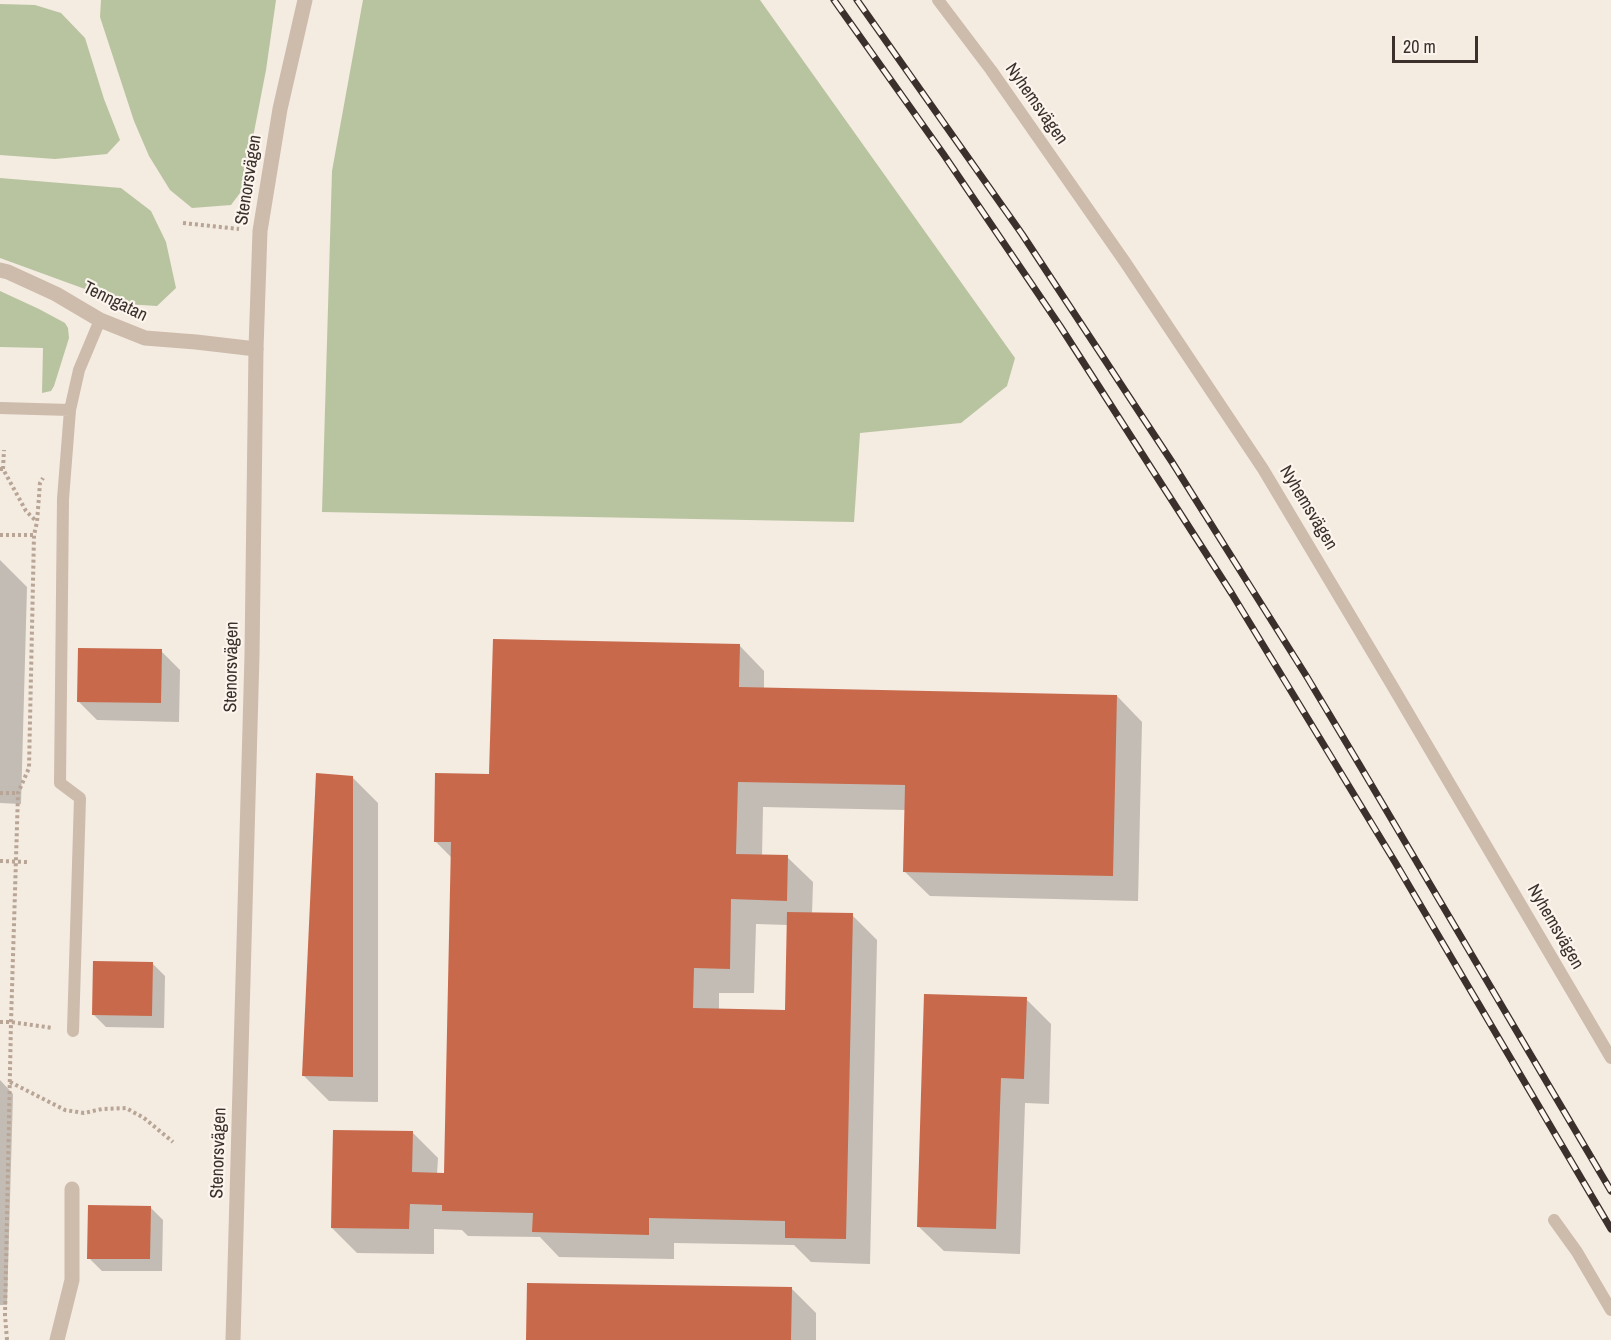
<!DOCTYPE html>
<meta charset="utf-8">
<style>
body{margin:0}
#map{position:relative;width:1611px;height:1340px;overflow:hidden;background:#f4ebe1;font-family:"Archivo Narrow",sans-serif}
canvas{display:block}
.scale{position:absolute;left:1392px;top:36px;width:86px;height:27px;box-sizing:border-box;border:3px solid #3b302b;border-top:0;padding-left:8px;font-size:18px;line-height:21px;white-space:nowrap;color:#3b302b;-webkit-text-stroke:4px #fbf5ee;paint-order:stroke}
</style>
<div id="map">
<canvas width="1611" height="1340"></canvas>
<div class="scale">20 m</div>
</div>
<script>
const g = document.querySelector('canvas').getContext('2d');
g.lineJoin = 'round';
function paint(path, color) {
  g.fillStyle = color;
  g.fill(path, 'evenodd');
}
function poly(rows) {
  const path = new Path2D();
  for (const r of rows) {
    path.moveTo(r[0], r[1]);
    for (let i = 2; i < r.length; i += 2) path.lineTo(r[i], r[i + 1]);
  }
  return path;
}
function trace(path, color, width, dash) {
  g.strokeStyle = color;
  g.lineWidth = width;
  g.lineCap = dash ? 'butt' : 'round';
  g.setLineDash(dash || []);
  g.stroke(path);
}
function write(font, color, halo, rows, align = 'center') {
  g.font = font + ' "Archivo Narrow",sans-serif';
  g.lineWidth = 4.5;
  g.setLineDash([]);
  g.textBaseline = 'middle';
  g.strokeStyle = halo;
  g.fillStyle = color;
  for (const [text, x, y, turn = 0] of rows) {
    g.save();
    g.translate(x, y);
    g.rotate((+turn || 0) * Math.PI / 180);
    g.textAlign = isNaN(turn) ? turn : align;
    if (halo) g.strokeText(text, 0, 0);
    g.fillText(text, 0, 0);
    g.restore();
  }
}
paint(poly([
 [101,0,276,0,266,70,243,189,231,205,192,208,170,190,149,156,134,121,100,17],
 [363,0,760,0,1015,358,1007,386,961,423,860,433,854,522,322,512,332,171],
 [0,4,35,5,61,13,85,38,104,99,120,140,107,154,55,159,0,155],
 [0,178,121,188,151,211,166,242,176,288,157,306,126,304,0,258],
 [0,291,39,309,65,323,68,328,69,338,54,386,51,391,42,393,43,348,0,347]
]), '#b8c4a0');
paint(poly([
 [0,560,27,587,21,804,0,803],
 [739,645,764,671,764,689,1117,696,1142,722,1138,901,930,896,904,871,906,810,763,807,762,856,787,857,813,882,812,914,852,915,877,940,870,1264,811,1262,794,1245,674,1243,674,1259,559,1257,540,1237,468,1236,462,1230,434,1229,434,1254,357,1253,332,1228,413,1133,438,1158,437,1174,445,1174,452,858,435,841,491,776],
 [756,924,789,925,787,1011,719,1010,719,993,754,993],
 [161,651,180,670,179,722,97,720,78,701],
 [353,778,378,803,378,1102,329,1101,304,1076],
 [152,963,165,976,164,1028,106,1027,93,1014],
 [1026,999,1051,1024,1049,1104,1025,1103,1020,1254,944,1251,918,1226],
 [0,1080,13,1094,7,1305,0,1305],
 [150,1207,163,1220,162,1271,102,1271,89,1258],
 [791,1288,816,1313,816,1340,527,1340]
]), '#0003');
paint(poly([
 [493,639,740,644,739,687,1117,695,1113,876,903,872,905,785,738,782,736,854,788,855,787,901,731,899,730,969,694,968,693,1008,785,1010,787,912,853,913,846,1239,785,1238,785,1221,649,1218,649,1235,532,1232,533,1213,442,1211,442,1205,410,1204,409,1229,331,1228,333,1130,413,1131,412,1172,444,1173,451,842,434,842,435,773,489,774],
 [78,648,162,649,161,703,77,702],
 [316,773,353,776,353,1077,302,1076],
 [93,961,153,962,152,1016,92,1015],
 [924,994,1027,997,1024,1079,1001,1078,996,1229,917,1227],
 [88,1205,151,1206,150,1259,87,1259],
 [527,1283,792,1287,791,1340,526,1340]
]), '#c8694b');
trace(poly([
 [183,223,239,229],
 [0,469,3,469,26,511,36,521],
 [3,469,4,450],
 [0,535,34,535],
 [0,793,18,793],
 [0,861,27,862],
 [0,1022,11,1022,53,1028],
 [10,1082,65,1110,84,1113,102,1109,126,1108,144,1118,173,1142],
 [7,1340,5,1315,11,1022,18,793,29,768,34,535,37,522,40,483,43,478]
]), '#b9a596', 4, [3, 3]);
trace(poly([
 [938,0,991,70,1125,262,1263,469,1393,687,1611,1058],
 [0,408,70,410,79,370,100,320],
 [70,410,63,499,60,783,80,798,73,1031],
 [1554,1220,1577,1252,1611,1310]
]), '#cdbbac', 12);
trace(poly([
 [0,270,8,272,56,294,100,320,145,338,196,342,256,349],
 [57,1340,72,1280,72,1189]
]), '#cdbbac', 15);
trace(poly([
 [233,1340,252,655,256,349,260,231,280,109,305,0]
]), '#cdbbac', 15);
const rail = poly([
 [834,0,944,155,1060,326,1232,594,1395,862,1611,1229],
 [857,0,1022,234,1172,462,1307,677,1359,764,1611,1191]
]);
trace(rail, '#3b302b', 7);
trace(rail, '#fbf5ee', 4.5, [14]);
write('18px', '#3b302b', '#fbf5ee', [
 ["Nyhemsvägen",1036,104,55],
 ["Stenorsvägen",249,180,-81],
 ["Tenngatan",115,302,26],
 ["Nyhemsvägen",1308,508,59],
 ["Stenorsvägen",232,667,-89],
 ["Nyhemsvägen",1555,927,60],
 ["Stenorsvägen",219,1153,-88]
]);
</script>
